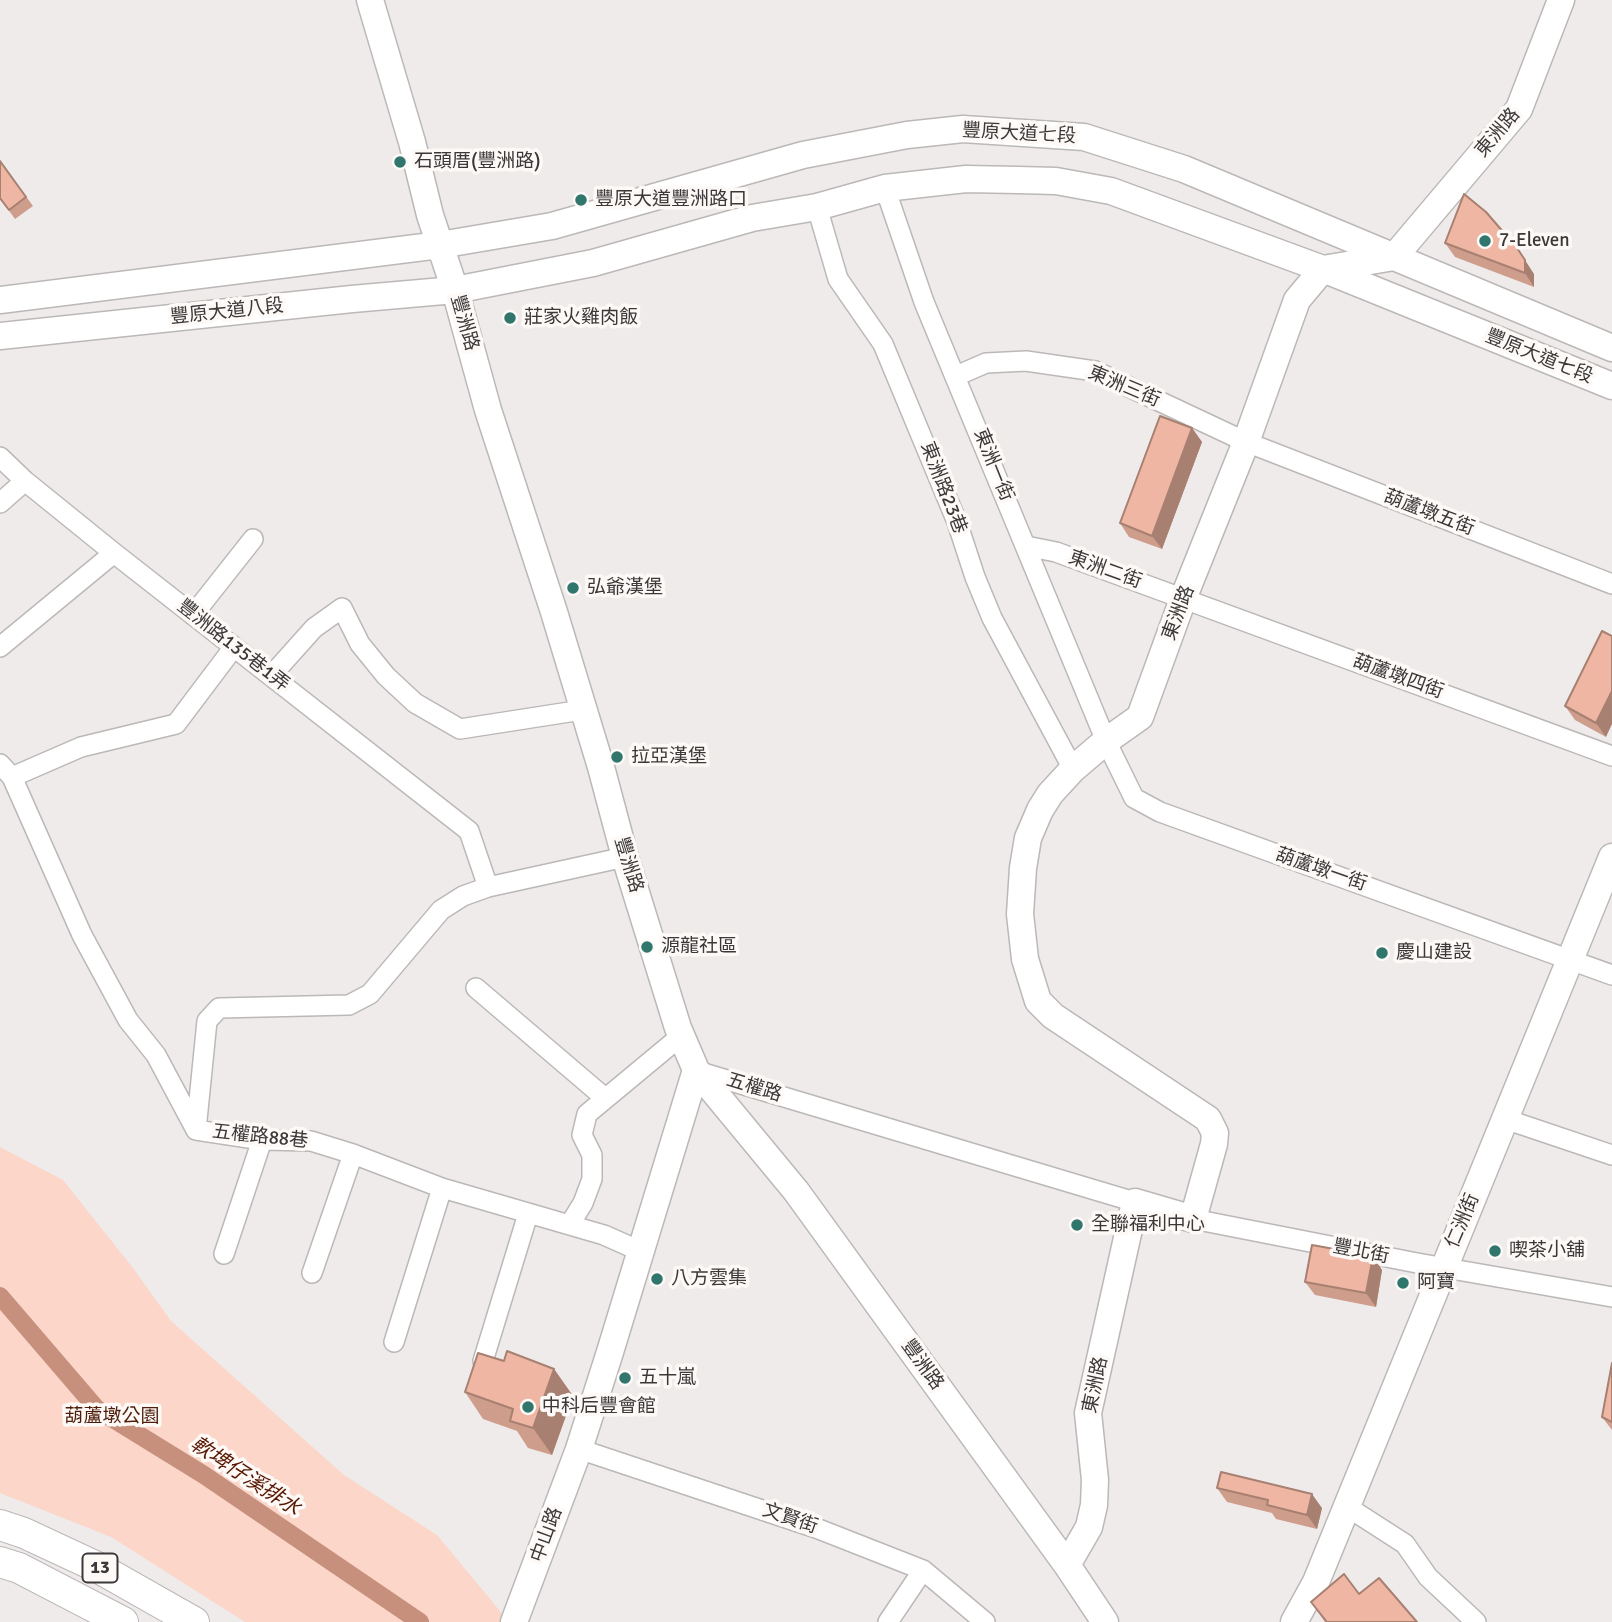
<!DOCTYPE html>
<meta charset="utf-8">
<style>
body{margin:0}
canvas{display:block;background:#efebea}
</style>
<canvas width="1612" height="1622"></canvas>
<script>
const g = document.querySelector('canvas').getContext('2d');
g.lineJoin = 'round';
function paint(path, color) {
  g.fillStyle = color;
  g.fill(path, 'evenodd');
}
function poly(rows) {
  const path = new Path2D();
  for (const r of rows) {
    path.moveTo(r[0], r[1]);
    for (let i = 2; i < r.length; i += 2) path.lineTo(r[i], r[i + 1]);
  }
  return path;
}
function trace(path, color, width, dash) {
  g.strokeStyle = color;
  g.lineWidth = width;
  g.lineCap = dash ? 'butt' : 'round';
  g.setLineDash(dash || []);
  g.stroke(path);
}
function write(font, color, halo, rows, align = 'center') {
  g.font = font + ' Signika,"Noto Sans TC",sans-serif';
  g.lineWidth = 7;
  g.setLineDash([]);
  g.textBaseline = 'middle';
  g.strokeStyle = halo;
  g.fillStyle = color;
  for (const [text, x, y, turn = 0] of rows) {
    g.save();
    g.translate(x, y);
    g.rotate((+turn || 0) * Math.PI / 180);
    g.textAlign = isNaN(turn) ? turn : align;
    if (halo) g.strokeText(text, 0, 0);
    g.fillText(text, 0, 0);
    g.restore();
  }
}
paint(poly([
 [0,1147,63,1180,133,1268,171,1321,344,1475,437,1535,509,1622,245,1622,111,1537,0,1493]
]), '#fbd6c9');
trace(poly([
 [0,1296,97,1409,204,1475,420,1622]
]), '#c6907d', 18);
const street = poly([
 [885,188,924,302,1106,741,1134,798,1160,812,1612,975],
 [817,207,838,279,883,344,957,522,975,577,992,618,1073,769],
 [956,376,986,363,1026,361,1095,371,1246,442,1612,584],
 [0,457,25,481,114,553,469,831,488,887],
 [0,503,25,481],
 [1026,546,1056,552,1612,756],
 [193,615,253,539],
 [0,647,114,553],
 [271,676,314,628,342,608,360,644,386,676,415,703,460,729,582,710],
 [0,764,12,777,82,935,128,1020,156,1055,196,1130],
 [12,777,81,747,176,724,234,647],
 [476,988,605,1098],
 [697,1071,1135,1202],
 [1505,1119,1612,1155],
 [196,1130,207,1021,219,1008,349,1005,370,994,441,910,463,896,488,887,625,857],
 [196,1130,262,1140,311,1141,353,1154,442,1188,604,1235,640,1251],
 [1193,1219,1417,1263,1612,1297],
 [570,1224,583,1203,592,1179,592,1155,582,1135,587,1114,681,1036],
 [224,1254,262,1140],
 [312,1273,353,1154],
 [394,1342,442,1188],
 [483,1361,528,1214],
 [579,1449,816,1528,923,1570,985,1622],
 [1346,1506,1405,1544,1428,1577,1476,1622],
 [888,1622,923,1570]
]);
const secondary = poly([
 [370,0,412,142,430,215,455,290,488,410,554,612,601,767,625,857,678,1028,696,1070,796,1191,1067,1565,1105,1622],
 [0,300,440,245,552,226,803,155,907,135,963,129,1084,137,1184,169,1612,348],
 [0,336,352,299,455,290,593,263,752,218,817,207,885,188,966,179,1018,180,1056,181,1111,191,1323,269,1612,386],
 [1067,1565,1089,1527,1094,1505,1095,1480,1088,1413,1135,1202,1193,1219,1214,1144,1215,1133,1208,1119,1053,1016,1038,1001,1025,959,1020,914,1023,868,1028,838,1040,810,1050,794,1073,769,1106,741,1140,717,1183,599,1246,442,1297,300,1323,269,1394,257,1519,109,1561,0],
 [514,1622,579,1449,610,1352,696,1070],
 [1294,1622,1316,1582,1612,857]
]);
const primary = poly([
 [0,1525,24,1533,97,1567,194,1622],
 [0,1562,19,1568,123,1622]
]);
trace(street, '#bbb8b7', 22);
trace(secondary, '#bbb8b7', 29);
trace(primary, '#bbb8b7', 32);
trace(street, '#fff', 19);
trace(secondary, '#fff', 26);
trace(primary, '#fff', 30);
paint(poly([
 [0,161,33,206,15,219,0,198],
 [1445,243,1534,274,1534,287,1455,257],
 [1192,428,1202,442,1162,549,1129,537,1120,523],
 [1602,631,1606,737,1575,720,1565,706],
 [1382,1270,1376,1307,1315,1295,1305,1282],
 [504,1361,554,1369,573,1396,552,1455,528,1448,517,1431,483,1419,465,1392],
 [1612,1363,1612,1430,1602,1417],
 [1217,1488,1322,1508,1317,1529,1276,1519,1272,1513,1227,1502],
 [1359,1594,1417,1622,1325,1622,1311,1602]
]), '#ce9d8c');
paint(poly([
 [1525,260,1534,274,1534,287,1525,273],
 [1192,428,1202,442,1162,549,1152,536],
 [1612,691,1612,724,1606,737,1596,723],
 [1373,1256,1382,1270,1376,1307,1366,1293],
 [554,1369,573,1396,552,1455,533,1428],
 [1312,1494,1322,1508,1317,1529,1307,1515]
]), '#a78072');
const building = poly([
 [0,161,26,197,9,210,0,198,0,161],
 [1464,194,1486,212,1517,248,1525,260,1525,273,1445,243,1464,194],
 [1160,416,1192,428,1152,536,1120,523,1160,416],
 [1602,631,1612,636,1612,691,1596,723,1565,706,1602,631],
 [1312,1245,1373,1256,1366,1293,1305,1282,1312,1245],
 [507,1351,554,1369,533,1428,510,1421,513,1409,465,1392,478,1353,504,1361,507,1351],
 [1612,1363,1612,1422,1602,1417,1612,1363],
 [1221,1472,1312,1494,1307,1515,1267,1505,1268,1500,1217,1488,1221,1472],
 [1344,1574,1359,1594,1379,1578,1417,1622,1327,1622,1311,1602,1344,1574]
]);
paint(building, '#efb7a3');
trace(building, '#a78072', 2);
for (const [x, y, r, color] of [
 [400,162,7,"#30766c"],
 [581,200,7,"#30766c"],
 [1485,241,7,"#30766c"],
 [510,318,7,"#30766c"],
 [573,588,7,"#30766c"],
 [617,757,7,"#30766c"],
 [647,947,7,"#30766c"],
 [1382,953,7,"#30766c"],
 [1077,1225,7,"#30766c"],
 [1495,1251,7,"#30766c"],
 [657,1279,7,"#30766c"],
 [1403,1283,7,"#30766c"],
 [625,1378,7,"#30766c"],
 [528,1407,7,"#30766c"]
]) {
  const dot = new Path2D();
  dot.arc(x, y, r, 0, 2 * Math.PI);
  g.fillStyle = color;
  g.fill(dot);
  trace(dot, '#fcf9f7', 2.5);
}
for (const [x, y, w] of [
 [100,1568,35]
]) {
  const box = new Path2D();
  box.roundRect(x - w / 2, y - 14.5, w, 29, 5);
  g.fillStyle = '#fcf9f7';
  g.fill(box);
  trace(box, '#3a3838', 2);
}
write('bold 18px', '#3a3838', null, [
 ["13",100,1568]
]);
write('19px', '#3a3838', '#fcf9f7', [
 ["東洲路",1498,133,-50],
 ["豐原大道七段",1019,134,3],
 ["豐原大道八段",227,312,-6],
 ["豐洲路",464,323,74],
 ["豐原大道七段",1539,357,22],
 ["東洲三街",1124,387,23],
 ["東洲一街",993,465,68],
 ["東洲路23巷",943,488,69],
 ["葫蘆墩五街",1429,513,21],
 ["東洲二街",1105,570,20],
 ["東洲路",1179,613,-69],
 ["豐洲路135巷1弄",233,646,38],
 ["葫蘆墩四街",1398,677,20],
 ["豐洲路",628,865,73],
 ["葫蘆墩一街",1321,870,19],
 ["五權路",754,1088,17],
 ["五權路88巷",260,1137,6],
 ["仁洲街",1463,1221,-67],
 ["豐北街",1361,1252,11],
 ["豐洲路",922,1365,54],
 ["東洲路",1096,1385,-78],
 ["文賢街",790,1519,19],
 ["中山路",547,1535,-70]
]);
write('19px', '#3a3838', '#fcf9f7', [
 ["石頭厝(豐洲路)",414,162],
 ["豐原大道豐洲路口",595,200],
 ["7-Eleven",1499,241],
 ["莊家火雞肉飯",524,318],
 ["弘爺漢堡",587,588],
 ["拉亞漢堡",631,757],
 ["源龍社區",661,947],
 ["慶山建設",1396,953],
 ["全聯福利中心",1091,1225],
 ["喫茶小舖",1509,1251],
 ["八方雲集",671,1279],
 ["阿寶",1417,1283],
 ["五十嵐",639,1378],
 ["中科后豐會館",542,1407]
], 'left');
write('19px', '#4e1d09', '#fcf9f7', [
 ["葫蘆墩公園",112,1417]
]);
write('italic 21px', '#581700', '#fcf9f7', [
 ["軟埤仔溪排水",245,1477,33]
]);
</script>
